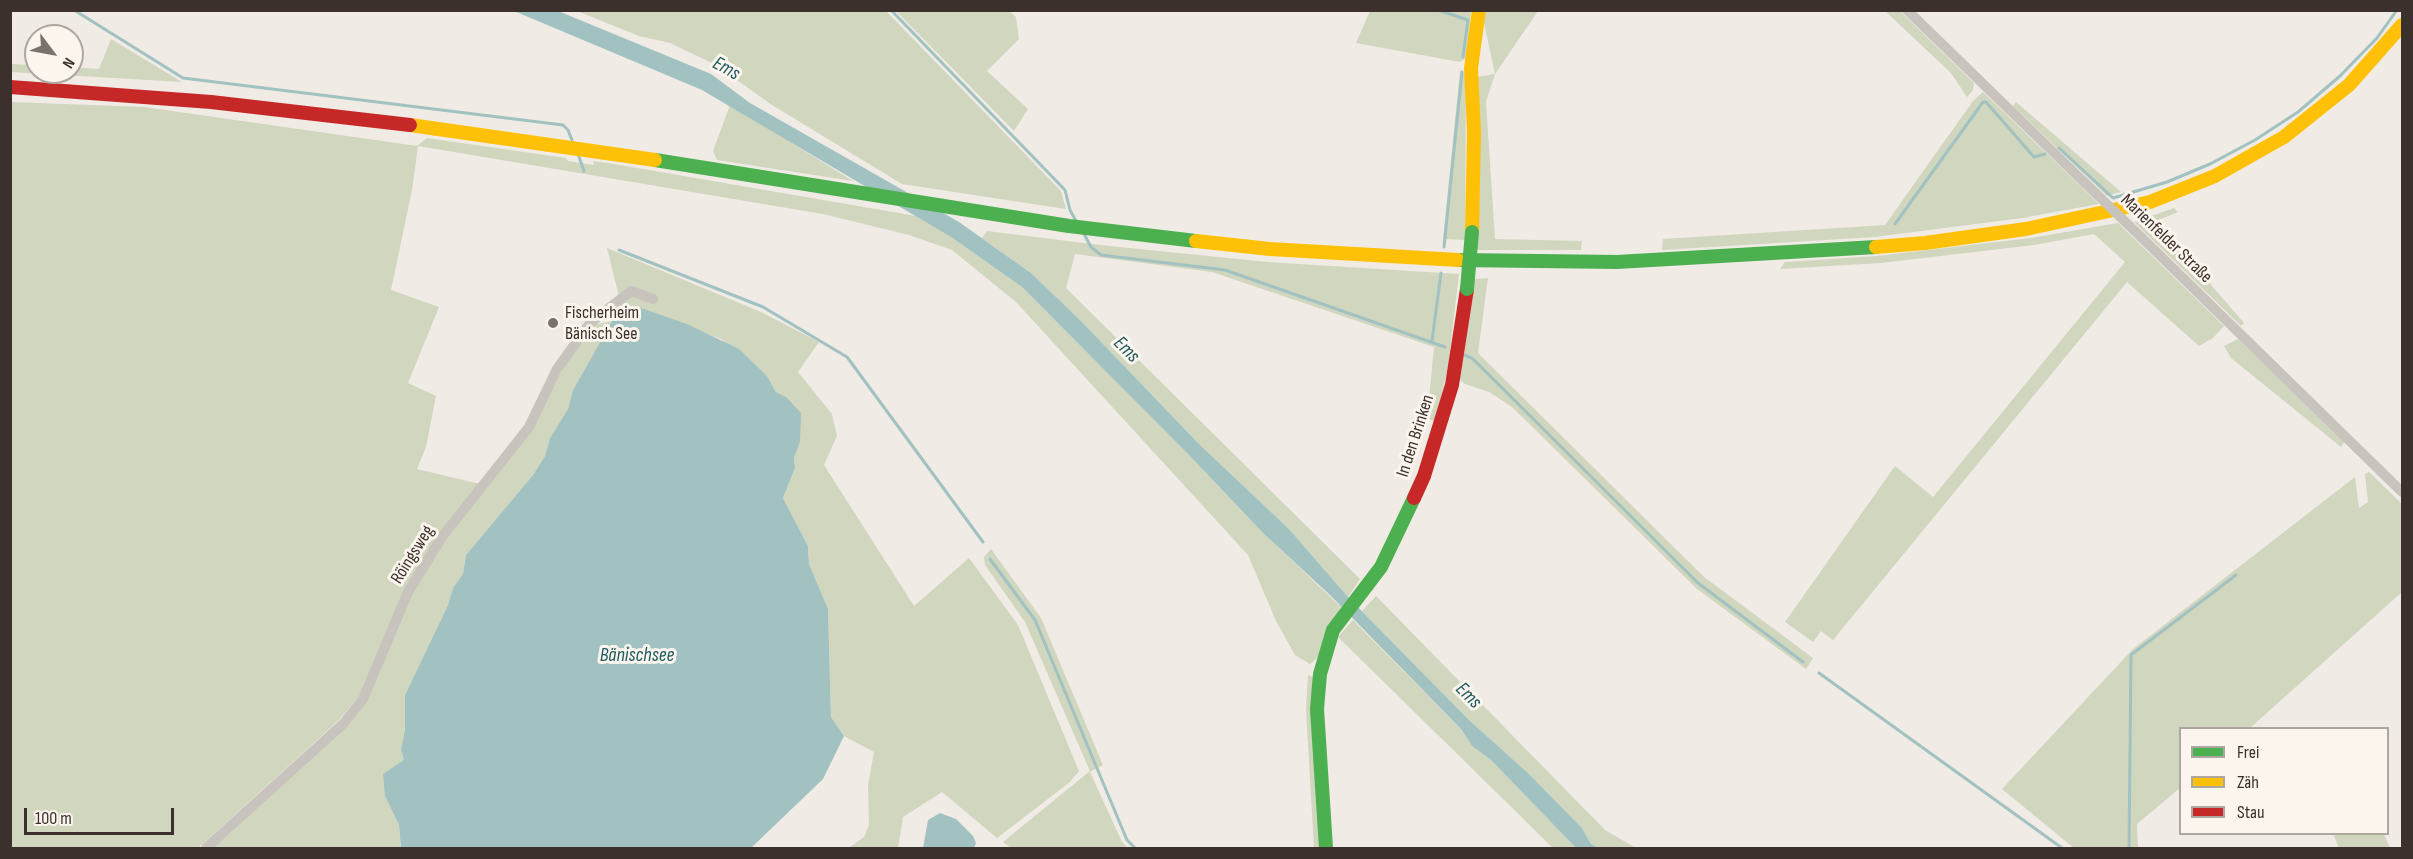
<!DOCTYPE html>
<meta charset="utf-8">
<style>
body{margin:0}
#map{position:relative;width:2413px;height:859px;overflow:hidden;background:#f0ebe5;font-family:"Sofia Sans Condensed",sans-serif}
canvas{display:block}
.frame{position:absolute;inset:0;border:12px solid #3b302b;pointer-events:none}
.legend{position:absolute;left:2179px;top:727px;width:210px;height:108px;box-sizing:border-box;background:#fbf5ee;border:2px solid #aea6a0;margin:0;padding:8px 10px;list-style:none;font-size:18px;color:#3b302b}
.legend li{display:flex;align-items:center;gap:12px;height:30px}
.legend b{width:30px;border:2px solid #aea6a0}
.north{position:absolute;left:24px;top:24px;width:60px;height:60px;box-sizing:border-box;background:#fbf5ee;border:2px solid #aea6a0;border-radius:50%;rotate:122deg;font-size:16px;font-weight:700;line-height:24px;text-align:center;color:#3b302b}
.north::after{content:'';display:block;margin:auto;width:21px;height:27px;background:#7a716c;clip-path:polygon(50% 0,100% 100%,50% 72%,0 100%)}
.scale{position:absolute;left:24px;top:808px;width:150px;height:27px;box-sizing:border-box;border:3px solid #3b302b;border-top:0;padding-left:8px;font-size:18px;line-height:21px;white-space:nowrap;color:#3b302b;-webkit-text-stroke:4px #fbf5ee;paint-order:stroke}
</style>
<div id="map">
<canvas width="2413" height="859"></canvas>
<div class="frame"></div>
<ul class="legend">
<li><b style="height:8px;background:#4caf50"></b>Frei</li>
<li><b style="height:8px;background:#ffc107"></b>Zäh</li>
<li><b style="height:8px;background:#c62828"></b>Stau</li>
</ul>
<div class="north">N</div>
<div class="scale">100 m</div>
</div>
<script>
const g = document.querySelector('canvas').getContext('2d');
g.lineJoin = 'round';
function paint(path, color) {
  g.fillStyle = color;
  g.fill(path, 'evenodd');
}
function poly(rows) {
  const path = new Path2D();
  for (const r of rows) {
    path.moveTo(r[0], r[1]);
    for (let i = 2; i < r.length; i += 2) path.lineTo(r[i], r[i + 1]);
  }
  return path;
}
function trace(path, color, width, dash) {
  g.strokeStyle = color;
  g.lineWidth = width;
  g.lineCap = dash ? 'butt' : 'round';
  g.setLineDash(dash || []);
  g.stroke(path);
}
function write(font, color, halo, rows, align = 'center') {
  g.font = font + ' "Sofia Sans Condensed",sans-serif';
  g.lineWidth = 6;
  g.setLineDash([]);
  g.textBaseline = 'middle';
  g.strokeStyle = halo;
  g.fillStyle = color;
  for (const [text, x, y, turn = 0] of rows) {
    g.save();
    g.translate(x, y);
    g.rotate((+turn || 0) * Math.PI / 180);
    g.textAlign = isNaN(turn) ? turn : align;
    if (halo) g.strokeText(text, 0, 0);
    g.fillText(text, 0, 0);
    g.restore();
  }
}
paint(poly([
 [1471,10,1467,57,1460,62,1356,43,1370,11],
 [577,11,886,11,1061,191,1066,209,902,184,772,105,716,65,670,43,639,36],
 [896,11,1009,11,1016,17,1019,39,987,71,1028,109,1014,131],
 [1485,11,1538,11,1495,74,1486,102,1495,239,1582,241,1581,250,1477,250,1477,77,1495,74,1484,23],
 [1885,11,1900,11,1974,83,1973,90,1967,97,1951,73],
 [111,39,182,82,11,72,11,64,36,65,36,72,72,72,72,67,99,69],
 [1460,71,1466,74,1465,240,1443,239],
 [1983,92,2099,204,2022,218,1875,237,1662,250,1663,239,1885,225,1973,101],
 [11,102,144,107,417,146,427,138,566,158,568,161,594,165,593,161,614,164,916,216,951,237,1022,287,1189,455,1263,533,1341,607,1318,657,1310,664,1295,655,1276,621,1248,555,1016,302,952,250,909,235,823,214,418,146,412,190,391,290,439,307,408,383,436,396,426,447,417,469,480,484,440,534,359,696,339,720,198,848,11,848],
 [2016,102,2121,192,2107,196,2013,106],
 [730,105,853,181,717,160,713,151],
 [2174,208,2178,212,2156,221,2244,323,2241,326,2134,222],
 [2118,223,2224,326,2213,338,2199,346,2127,282,1833,640,1821,631,1813,642,1785,622,1895,466,1933,497,2125,262,2094,234,2034,245,1881,263,1780,269,1785,262,1876,256,2031,238],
 [987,231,1100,245,1267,262,1459,274,1448,366,1436,421,1427,419,1434,347,1212,272,1075,254,1066,288,1360,579,1348,597,1289,529,1199,444,1080,320,1031,273,982,238],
 [607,248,761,312,819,342,798,372,832,414,837,436,824,465,914,606,969,558,1018,625,1079,771,1070,782,997,838,942,792,903,817,898,848,850,847,864,837,869,825,868,786,874,752,844,736,831,717,828,609,809,564,808,546,783,498,795,468,794,458,800,442,786,397,776,392,767,376,721,339,638,307,622,309],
 [1488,278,1478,353,1704,577,1813,658,1806,669,1697,589,1512,407,1489,392,1465,384,1457,377,1474,279],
 [612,321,573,390,568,409,550,438,545,456,533,475,466,555,463,574,453,588,448,605,405,695,405,729,401,750,404,760,385,796,399,825,401,848,211,848,346,726,412,593,445,539,532,429,570,355,593,325],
 [2238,339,2345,441,2341,447,2231,358,2224,346],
 [2369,472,2402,504,2402,592,2250,728,2180,728,2180,788,2137,824,2138,848,2074,848,2002,789,2133,649,2355,477,2359,508,2368,502,2365,474],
 [991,549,1041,618,1103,765,1090,772,1122,842,1128,848,1011,848,1003,842,1090,771,1025,622,985,565,984,557],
 [1376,596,1605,830,1636,848,1599,848,1591,844,1582,828,1529,774,1469,720,1362,611],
 [1353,620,1461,729,1472,746,1491,760,1576,848,1553,848,1338,637],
 [1308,675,1315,678,1321,848,1314,848,1306,709],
 [2336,834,2384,834,2390,848,2339,848,2334,836]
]), '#d1d6bf');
paint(poly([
 [514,11,558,11,711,74,750,103,959,222,1031,273,1080,320,1199,444,1289,529,1348,597,1469,720,1529,774,1582,828,1591,844,1599,848,1576,848,1491,760,1472,746,1461,729,1331,596,1263,533,1189,455,1022,287,951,237,702,90],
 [638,307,687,324,739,349,767,376,776,392,786,397,801,413,800,442,794,458,795,468,783,498,808,546,809,564,828,609,831,717,844,736,823,779,751,848,401,848,399,825,385,796,383,774,404,760,401,750,405,729,405,695,448,605,453,588,463,574,466,555,533,475,545,456,550,438,568,409,573,390,612,321,622,309],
 [940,813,956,819,973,836,976,843,974,848,923,848,928,820]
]), '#a1c2c1');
trace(poly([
 [74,10,183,78,563,125,568,130,572,140],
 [891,10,1065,190,1070,210,1076,221],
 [1438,10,1468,20,1463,57],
 [2059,148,2113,198,2167,182,2210,164,2255,140,2298,112,2340,76,2377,38,2397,10],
 [578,154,584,171],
 [1895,224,1983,102,1986,102,2034,157,2045,154],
 [1084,234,1091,247,1101,255,1225,270,1445,347],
 [1444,247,1462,72],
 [619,250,763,307,847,357,983,542],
 [1432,341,1441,273],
 [1465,355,1473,359,1698,583,1803,662],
 [990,559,1035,620,1127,840,1135,848],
 [1819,673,2062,848],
 [2129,848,2131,655,2236,575]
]), '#a1c2c1', 3);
trace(poly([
 [1907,10,2085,183],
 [2141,237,2402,492],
 [206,848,343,724,363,699,408,592,442,537,529,427,557,369,590,323,631,291,653,299]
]), '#c9c3be', 10);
trace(poly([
 [655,160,1069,226,1196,241],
 [1458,260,1617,262,1876,247],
 [1326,848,1317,709,1320,674,1333,630,1381,567,1414,498]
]), '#4caf50', 14);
trace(poly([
 [410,125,655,160],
 [1472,232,1474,132,1471,68,1479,10],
 [1196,241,1270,249,1458,260],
 [1876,247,1925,243,2026,229,2150,202,2215,176,2284,137,2349,85,2402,25]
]), '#ffc107', 14);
trace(poly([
 [10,87,211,102,410,125],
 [1414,498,1424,476,1452,385,1467,289]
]), '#c62828', 14);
trace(poly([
 [2085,183,2141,237]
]), '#c9c3be', 10);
trace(poly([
 [1467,289,1472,232]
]), '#4caf50', 14);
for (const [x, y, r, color] of [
 [553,323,6,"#7a716c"]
]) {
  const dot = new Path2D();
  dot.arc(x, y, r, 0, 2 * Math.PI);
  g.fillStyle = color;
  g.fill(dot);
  trace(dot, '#fbf5ee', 2);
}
write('18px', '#3b302b', '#fbf5ee', [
 ["Marienfelder Straße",2166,239,44],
 ["In den Brinken",1416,436,-72],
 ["Röingsweg",413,555,-58]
]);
write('18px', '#3b302b', '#fbf5ee', [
 ["Fischerheim",565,313],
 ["Bänisch See",565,334]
], 'left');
write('italic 20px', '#1f5a5e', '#fbf5ee', [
 ["Ems",726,69,29],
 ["Ems",1126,350,45],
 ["Bänischsee",637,656],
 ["Ems",1468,696,45]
]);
</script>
